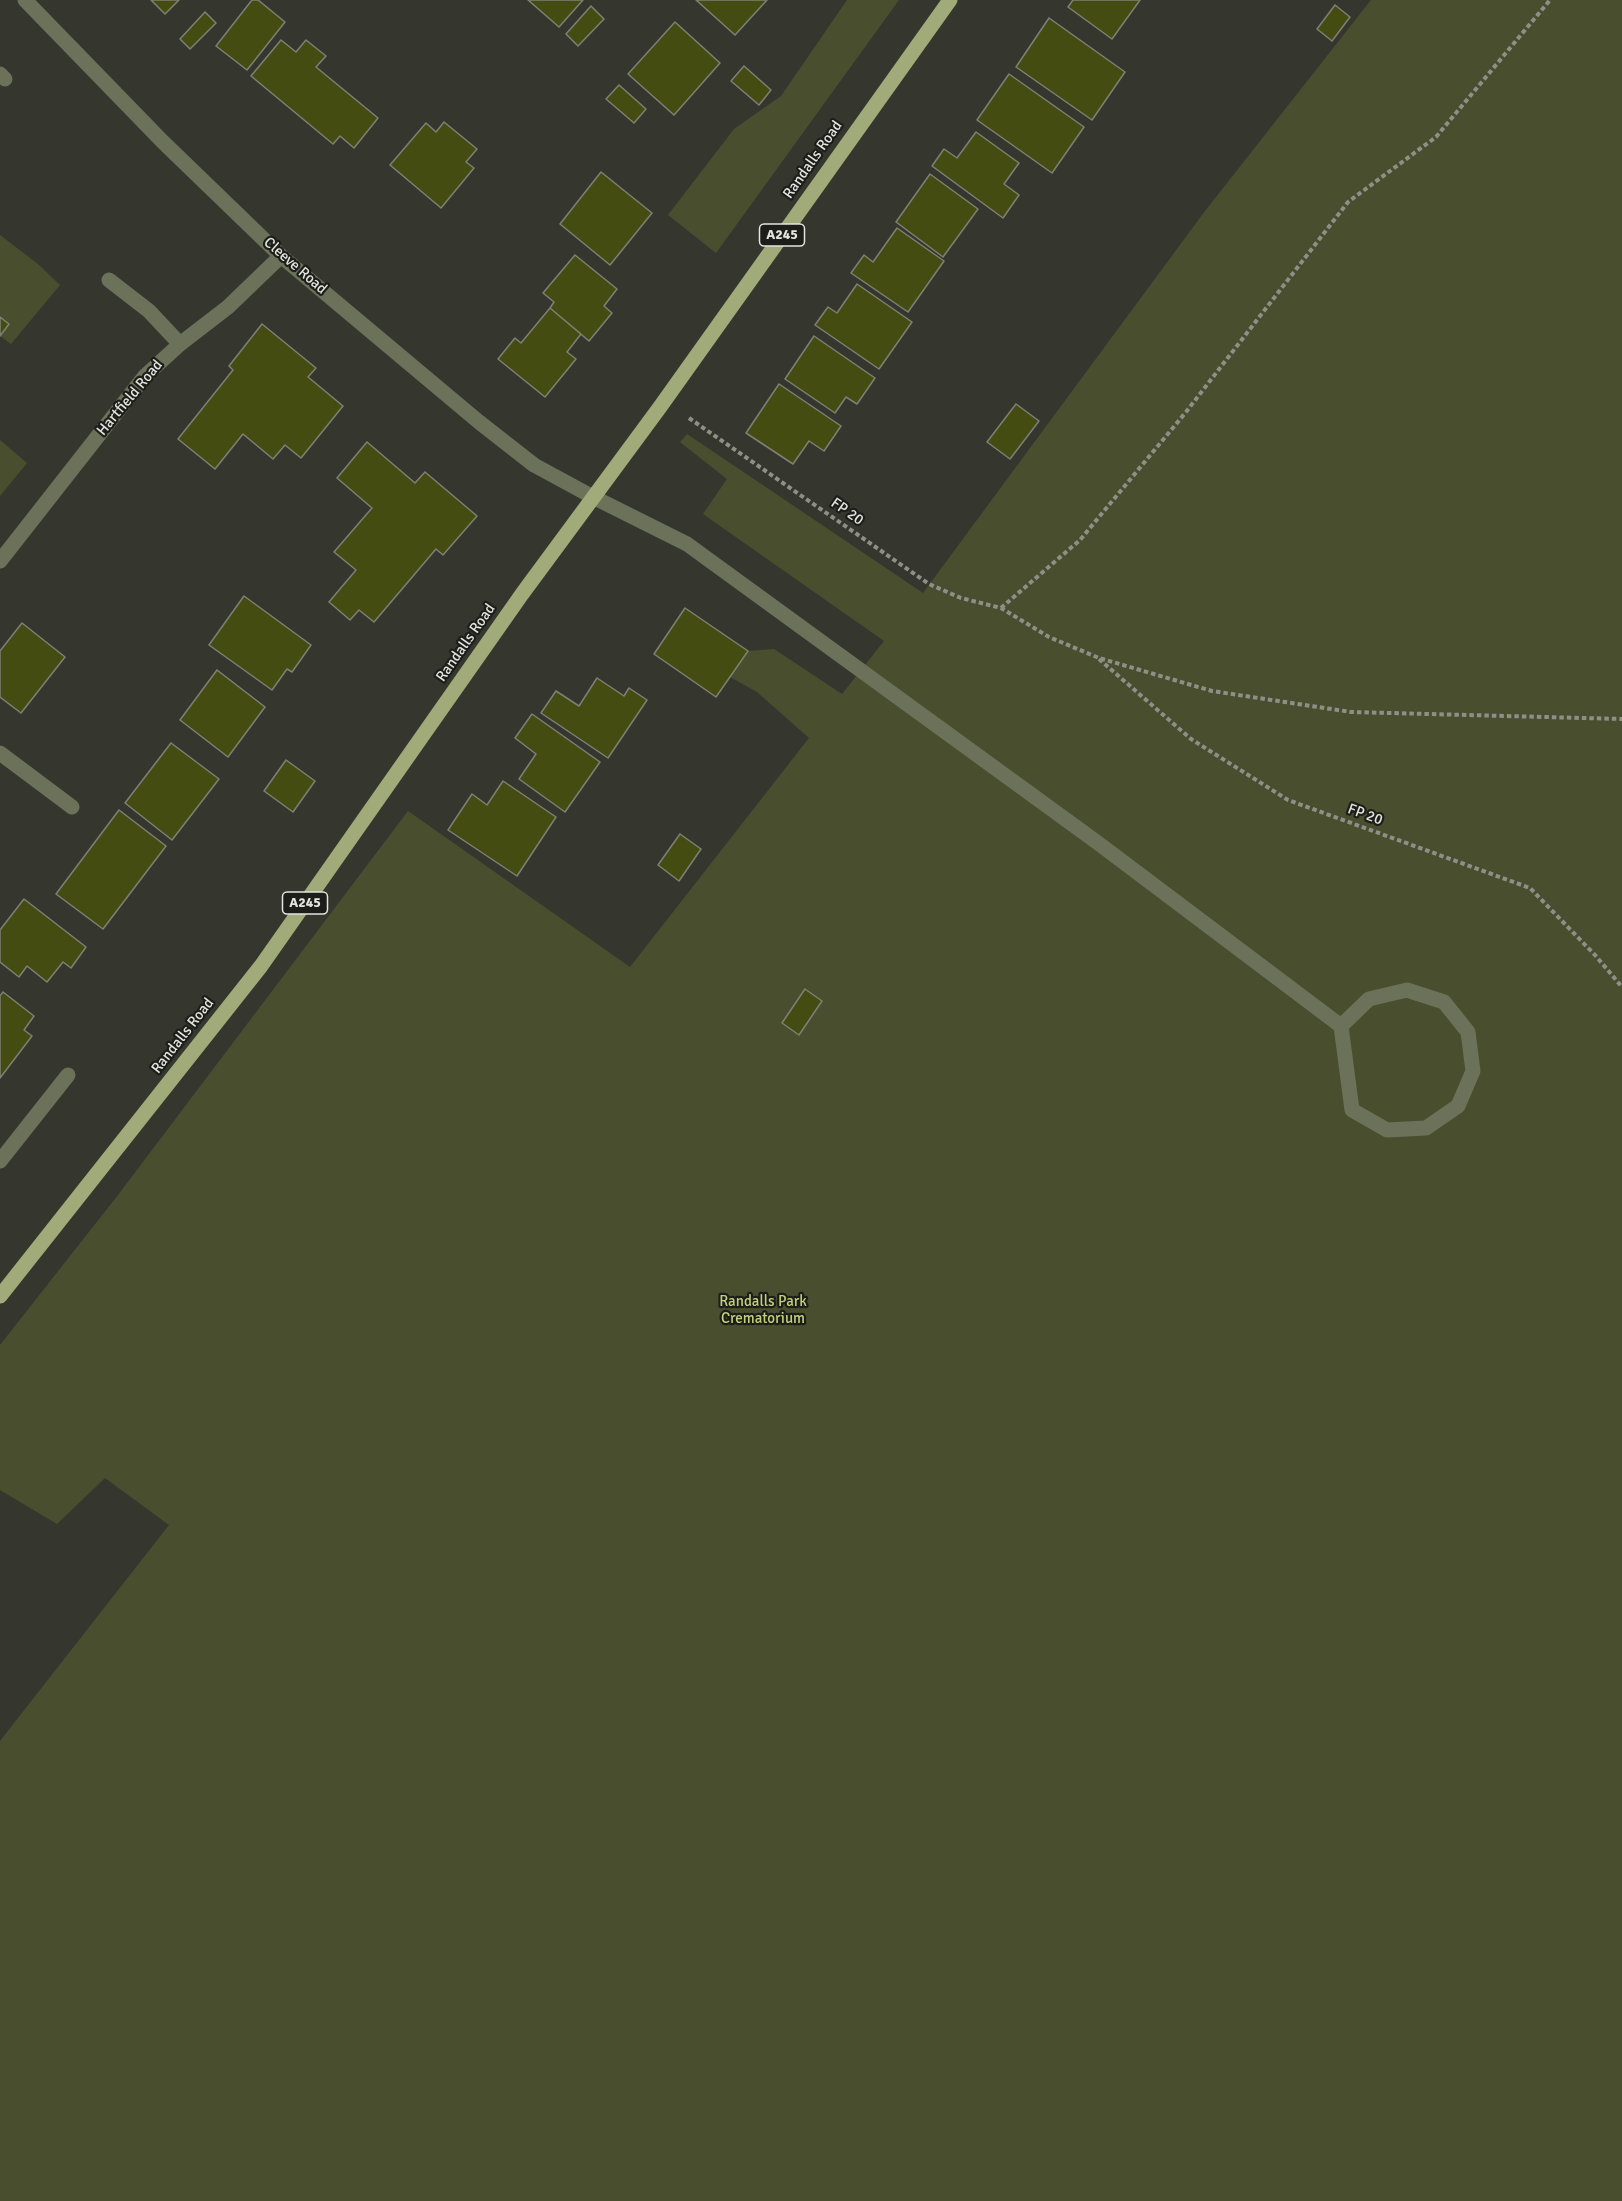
<!DOCTYPE html>
<style>
body{margin:0}
canvas{display:block;background:#35372e}
</style>
<canvas width="1622" height="2201"></canvas>
<script>
const g = document.querySelector('canvas').getContext('2d');
g.lineJoin = 'round';
function paint(path, color) {
  g.fillStyle = color;
  g.fill(path, 'evenodd');
}
function poly(rows) {
  const path = new Path2D();
  for (const r of rows) {
    path.moveTo(r[0], r[1]);
    for (let i = 2; i < r.length; i += 2) path.lineTo(r[i], r[i + 1]);
  }
  return path;
}
function trace(path, color, width, dash) {
  g.strokeStyle = color;
  g.lineWidth = width;
  g.lineCap = dash ? 'butt' : 'round';
  g.setLineDash(dash || []);
  g.stroke(path);
}
function write(font, color, halo, rows, align = 'center') {
  g.font = font + ' Signika,sans-serif';
  g.lineWidth = 4.5;
  g.setLineDash([]);
  g.textBaseline = 'middle';
  g.strokeStyle = halo;
  g.fillStyle = color;
  for (const [text, x, y, turn = 0] of rows) {
    g.save();
    g.translate(x, y);
    g.rotate((+turn || 0) * Math.PI / 180);
    g.textAlign = isNaN(turn) ? turn : align;
    if (halo) g.strokeText(text, 0, 0);
    g.fillText(text, 0, 0);
    g.restore();
  }
}
paint(poly([
 [847,0,899,0,716,253,668,215,734,129,781,96],
 [1371,0,1622,0,1622,2201,0,2201,0,1741,169,1525,105,1478,57,1524,0,1490,0,1345,118,1195,408,811,630,967,809,738,757,692,730,677,748,651,774,649,842,694,884,641,703,514,727,479,680,442,687,434,923,593,1205,211],
 [0,235,38,264,60,285,11,344,0,336,9,324,0,317],
 [0,440,27,463,0,496]
]), '#494e2e');
const building = poly([
 [151,0,179,0,165,14,151,0],
 [252,0,258,0,285,22,247,70,216,46,252,0],
 [528,0,583,0,559,27,528,0],
 [696,0,767,0,735,35,696,0],
 [1073,0,1140,0,1112,39,1068,7,1073,0],
 [1335,5,1350,17,1332,41,1317,29,1335,5],
 [591,6,604,19,578,46,566,34,591,6],
 [205,12,216,23,190,49,180,39,205,12],
 [1049,18,1125,72,1092,120,1016,67,1049,18],
 [675,22,720,63,674,115,628,74,675,22],
 [281,40,296,52,306,40,326,56,316,67,378,118,354,148,340,136,333,144,251,76,281,40],
 [744,66,771,90,759,105,731,81,744,66],
 [1009,74,1084,127,1052,173,977,120,1009,74],
 [619,85,646,109,634,123,606,99,619,85],
 [444,122,477,149,466,162,474,168,441,208,390,165,426,123,436,132,444,122],
 [976,132,1019,163,1004,184,1019,195,1003,218,932,166,944,149,957,158,976,132],
 [601,172,652,213,610,265,560,224,601,172],
 [930,174,978,209,943,257,896,222,930,174],
 [897,228,944,261,908,312,851,273,864,255,873,262,897,228],
 [575,255,617,289,604,306,612,313,589,341,550,308,554,302,543,293,575,255],
 [857,284,912,322,879,369,815,325,828,307,837,313,857,284],
 [550,308,581,334,567,352,576,359,545,397,498,359,515,338,521,343,550,308],
 [0,317,9,324,0,336,0,317],
 [262,324,316,368,308,377,343,406,301,458,285,445,273,459,243,434,215,469,178,439,233,370,229,366,262,324],
 [814,336,875,378,857,404,846,397,835,413,785,379,814,336],
 [779,384,841,426,824,451,809,441,793,464,746,433,779,384],
 [1016,404,1039,421,1010,459,987,442,1016,404],
 [367,442,415,483,425,472,477,516,443,555,436,549,374,622,359,610,350,620,329,602,356,570,334,552,372,508,337,478,367,442],
 [244,596,311,645,292,672,287,669,272,690,209,645,244,596],
 [685,608,748,651,716,697,654,654,685,608],
 [22,623,65,657,21,713,0,697,0,651,22,623],
 [217,670,265,707,228,757,180,720,217,670],
 [597,678,624,696,629,688,647,700,608,758,541,713,556,691,579,706,597,678],
 [532,714,600,762,565,812,519,779,536,754,515,738,532,714],
 [171,743,219,779,172,840,125,803,171,743],
 [286,760,315,781,293,812,264,791,286,760],
 [503,781,556,817,517,876,448,830,472,794,487,805,503,781],
 [119,810,166,846,103,929,56,894,119,810],
 [680,834,701,849,679,881,658,865,680,834],
 [24,899,86,947,71,968,63,962,47,982,27,966,19,977,0,962,0,930,24,899],
 [805,989,822,1001,799,1035,782,1023,805,989],
 [3,992,34,1016,24,1030,32,1036,0,1078,0,996,3,992]
]);
paint(building, '#444c11');
trace(building, '#7e8076', 1.5);
trace(poly([
 [689,418,929,584,961,598,1001,608,1049,637,1099,658,1212,691,1351,712,1622,719],
 [1001,608,1080,540,1186,412,1348,202,1436,137,1550,0],
 [1099,659,1191,739,1288,800,1530,888,1595,955,1622,987]
]), '#8e9088', 4, [4.5, 3]);
trace(poly([
 [0,74,5,79],
 [109,280,149,311,180,344],
 [593,497,687,544,1098,843,1341,1026,1352,1110,1387,1130,1426,1128,1458,1106,1473,1071,1468,1032,1444,1002,1407,990,1369,999,1341,1026],
 [0,753,72,807],
 [0,1161,68,1075]
]), '#6c7159', 15);
trace(poly([
 [25,0,163,142,281,256,479,422,534,465,593,497],
 [0,561,145,376,180,344,228,307,281,256]
]), '#6c7159', 15);
trace(poly([
 [0,1296,261,966,522,594,660,407,950,0]
]), '#a1aa79', 15);
for (const [x, y, w] of [
 [782,235,45],
 [305,903,45]
]) {
  const box = new Path2D();
  box.roundRect(x - w / 2, y - 11, w, 22, 4.5);
  g.fillStyle = '#1d1e1a';
  g.fill(box);
  trace(box, '#e3e4de', 1.5);
}
write('bold 14px', '#e3e4de', null, [
 ["A245",782,235],
 ["A245",305,903]
]);
write('15px', '#e3e4de', '#1d1e1a', [
 ["Randalls Road",813,160,-55],
 ["Cleeve Road",295,266,41],
 ["Hartfield Road",130,398,-50],
 ["FP 20",847,512,35],
 ["Randalls Road",466,643,-55],
 ["FP 20",1365,815,20],
 ["Randalls Road",183,1036,-52]
]);
write('15px', '#c3d17c', '#1d1e1a', [
 ["Randalls Park",763,1302],
 ["Crematorium",763,1319]
]);
</script>
